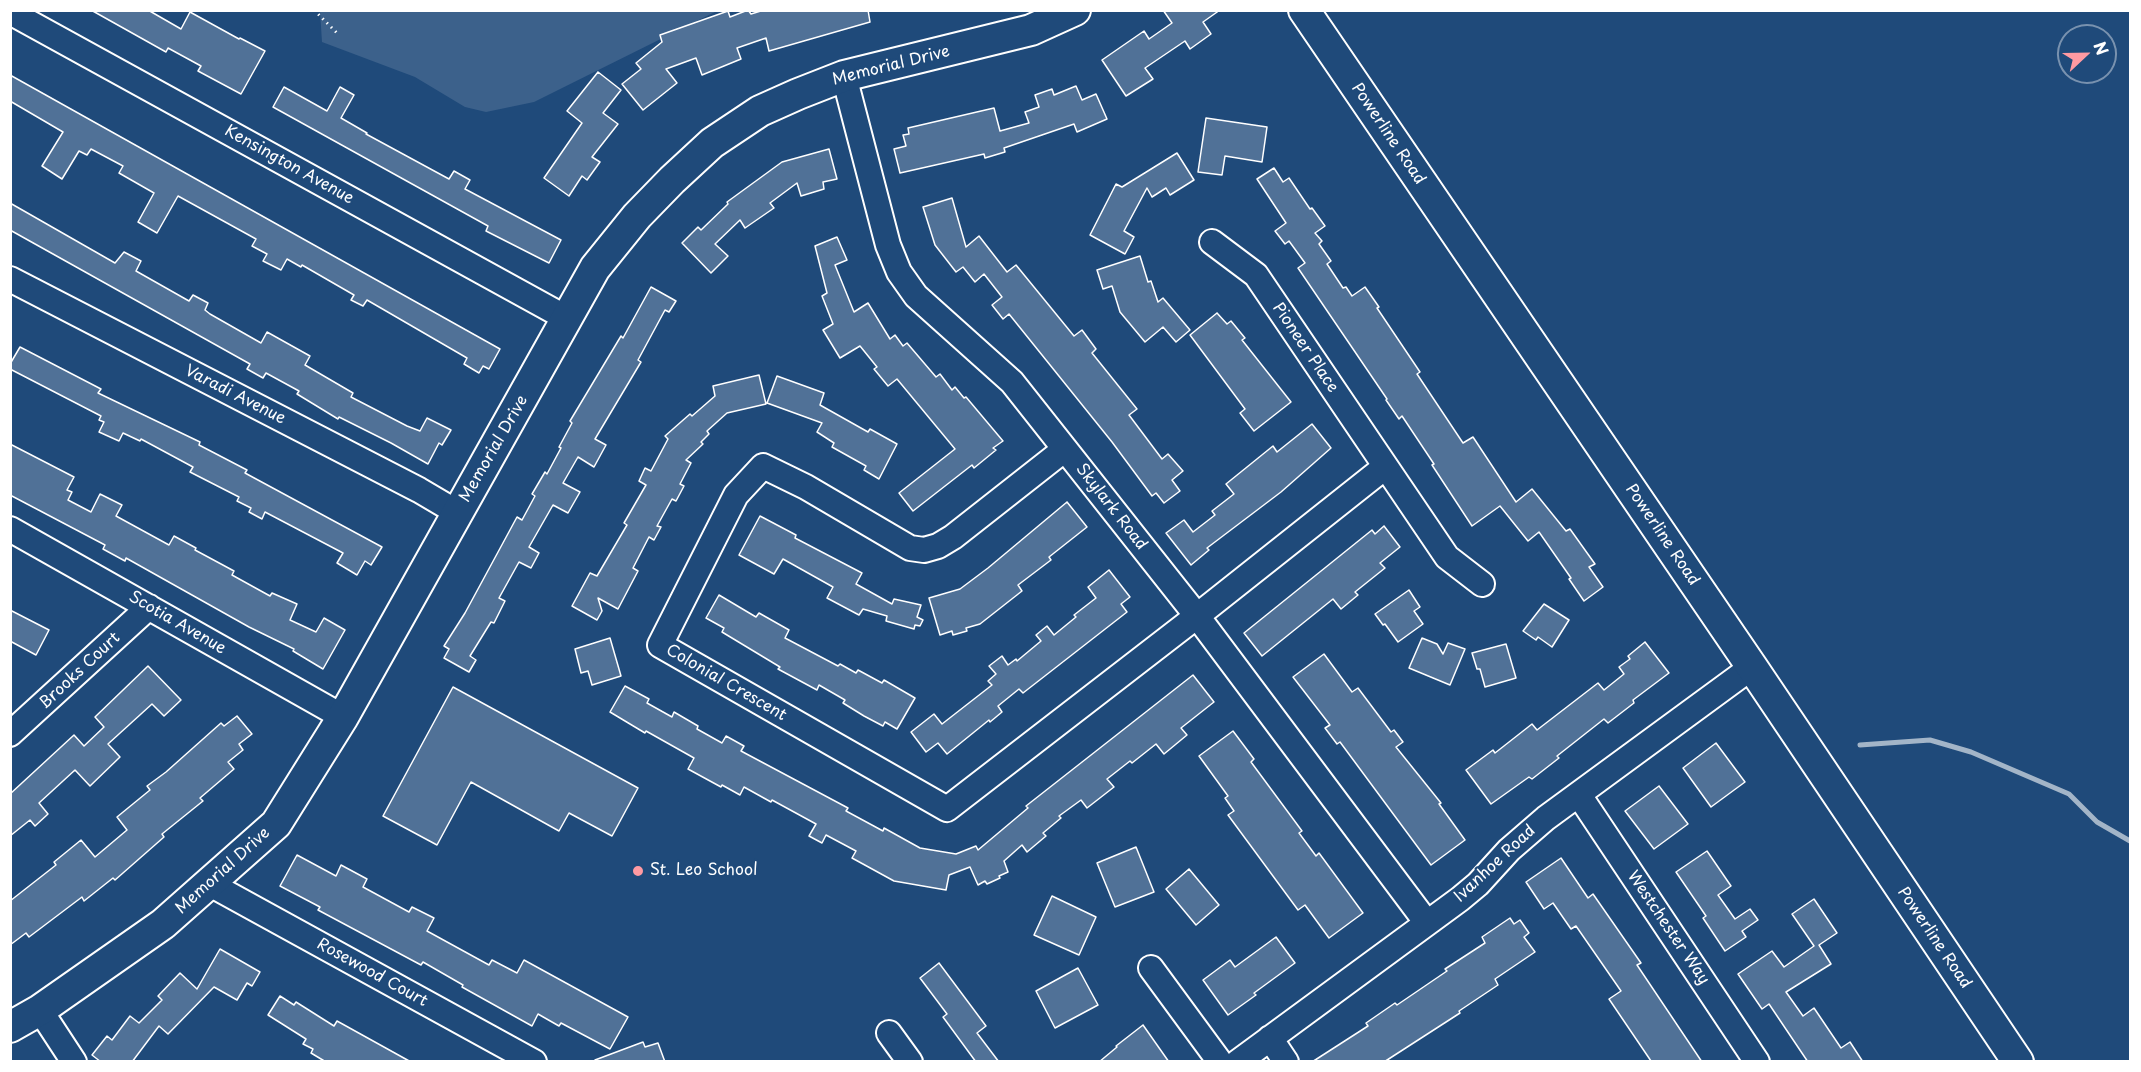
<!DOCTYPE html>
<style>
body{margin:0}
#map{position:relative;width:2141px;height:1072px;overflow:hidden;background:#1f4a7a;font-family:"Playpen Sans",sans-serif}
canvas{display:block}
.frame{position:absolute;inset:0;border:12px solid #fff;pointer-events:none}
.north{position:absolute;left:2057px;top:24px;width:60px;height:60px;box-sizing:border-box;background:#1f4a7a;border:2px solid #7992af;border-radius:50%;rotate:68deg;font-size:16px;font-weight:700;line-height:24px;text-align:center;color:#fff}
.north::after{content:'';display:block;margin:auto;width:21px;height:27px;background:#ff9aa2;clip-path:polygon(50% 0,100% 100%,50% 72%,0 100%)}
</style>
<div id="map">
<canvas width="2141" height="1072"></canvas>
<div class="frame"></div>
<div class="north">N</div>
</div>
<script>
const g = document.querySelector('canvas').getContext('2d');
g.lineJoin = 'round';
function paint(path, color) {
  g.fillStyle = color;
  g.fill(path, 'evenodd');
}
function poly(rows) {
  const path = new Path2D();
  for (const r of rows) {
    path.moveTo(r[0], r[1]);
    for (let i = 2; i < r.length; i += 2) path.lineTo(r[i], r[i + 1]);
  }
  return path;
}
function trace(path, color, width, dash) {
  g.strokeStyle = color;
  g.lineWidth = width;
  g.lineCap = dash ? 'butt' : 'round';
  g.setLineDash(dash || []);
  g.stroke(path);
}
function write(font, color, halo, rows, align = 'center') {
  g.font = font + ' "Playpen Sans",sans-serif';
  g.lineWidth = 4.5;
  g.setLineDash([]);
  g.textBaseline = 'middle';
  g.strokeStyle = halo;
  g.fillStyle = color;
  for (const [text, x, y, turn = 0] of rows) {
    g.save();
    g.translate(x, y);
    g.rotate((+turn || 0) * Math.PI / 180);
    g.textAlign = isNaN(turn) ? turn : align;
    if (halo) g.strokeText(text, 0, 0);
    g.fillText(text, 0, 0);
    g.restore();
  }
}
paint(poly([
 [320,11,717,11,534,102,486,112,465,107,415,77,322,42]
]), '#3c618b');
trace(poly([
 [1860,745,1930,740,1971,752,2069,794,2097,822,2130,841]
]), '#a3b5c8', 5);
const building = poly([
 [91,10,148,10,181,29,190,12,239,39,240,38,265,51,241,94,198,71,201,66,168,48,166,52,91,10],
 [748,10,751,14,764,10,868,10,870,22,769,51,766,38,737,48,741,59,702,75,696,58,666,69,677,83,643,110,622,84,641,69,636,63,662,42,660,35,728,11,730,17,748,10],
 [1163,10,1220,10,1203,22,1211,34,1190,49,1185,41,1145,68,1153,79,1126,96,1102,60,1144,31,1149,39,1172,23,1163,10],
 [598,72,621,90,603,113,618,124,592,157,600,162,587,180,582,176,569,196,544,178,582,123,567,111,598,72],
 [10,75,500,349,489,369,483,366,479,373,464,364,467,358,367,300,363,306,351,300,354,295,302,265,301,267,287,259,281,270,263,261,267,254,252,246,256,239,178,196,157,233,138,222,154,193,119,173,123,166,91,149,87,155,79,151,62,179,42,166,63,132,10,101,10,75],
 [1076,86,1082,100,1096,94,1107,119,1077,132,1074,124,1004,148,1005,152,985,158,984,154,900,173,894,149,906,146,903,135,909,134,908,128,994,108,1000,131,1029,123,1025,112,1039,107,1035,95,1052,89,1054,95,1076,86],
 [284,87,327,111,340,87,354,95,341,118,367,133,366,134,449,179,454,171,470,180,465,189,561,240,549,263,486,231,488,226,273,107,284,87],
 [1206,118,1267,127,1262,162,1225,156,1222,175,1198,172,1206,118],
 [829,149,837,179,823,182,824,189,801,196,797,183,770,203,774,208,745,228,740,220,715,244,728,256,711,273,682,243,698,227,701,230,728,204,727,202,782,162,829,149],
 [1177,153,1194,180,1170,195,1166,188,1152,197,1147,188,1124,231,1134,237,1125,254,1090,235,1116,184,1122,187,1177,153],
 [1274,168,1283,182,1289,178,1310,209,1312,208,1325,226,1315,233,1322,241,1319,244,1331,261,1327,264,1343,288,1346,287,1352,296,1365,287,1379,307,1377,308,1420,372,1417,374,1463,443,1473,437,1516,502,1532,489,1566,531,1570,529,1595,564,1589,567,1603,587,1584,601,1569,579,1571,578,1539,532,1528,541,1500,506,1472,526,1432,465,1434,464,1402,416,1399,419,1386,400,1387,399,1298,268,1305,263,1289,241,1285,244,1275,231,1286,223,1257,179,1274,168],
 [952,198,966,247,979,236,1007,272,1016,265,1074,336,1082,330,1096,349,1092,353,1137,409,1129,415,1162,459,1168,454,1183,471,1172,480,1180,491,1164,503,1156,493,1152,496,1112,442,1009,314,1003,319,992,305,1002,297,984,274,975,282,963,267,956,272,935,245,923,207,952,198],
 [10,203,115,263,124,252,141,261,136,271,189,301,193,295,208,303,205,310,210,314,261,343,267,332,310,356,305,365,353,393,351,397,407,426,420,431,427,418,451,430,442,445,439,443,428,464,391,443,339,417,338,419,297,394,299,391,266,373,263,378,247,369,250,364,10,230,10,203],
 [837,237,847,260,835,265,854,312,868,303,890,339,895,335,903,346,907,343,936,377,940,374,952,390,955,387,964,398,966,397,1003,441,993,448,996,450,974,468,972,465,913,511,899,493,955,449,897,379,888,386,874,369,877,367,860,346,840,358,823,330,833,324,822,296,827,293,815,246,837,237],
 [1140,256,1148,282,1151,281,1158,302,1163,298,1190,330,1176,342,1163,327,1145,342,1120,312,1112,286,1103,289,1097,270,1140,256],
 [651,287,676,301,669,312,665,310,638,360,641,362,595,439,606,445,594,467,578,457,563,483,580,492,568,513,553,505,529,547,539,553,531,568,519,562,499,598,505,601,494,623,491,622,470,656,476,660,469,672,444,658,449,649,444,646,465,613,517,517,522,520,535,496,532,494,545,472,547,474,561,448,559,447,572,423,570,421,621,336,623,338,651,287],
 [1217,313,1227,324,1231,321,1245,338,1242,340,1291,402,1254,431,1240,413,1245,409,1190,335,1217,313],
 [20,347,101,389,98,393,200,442,199,445,247,470,245,473,382,547,371,565,365,561,357,575,337,563,343,553,265,512,262,519,249,512,251,508,237,501,239,497,190,472,193,467,141,439,140,441,123,433,119,441,99,432,104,422,99,420,101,416,10,369,10,364,20,347],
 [759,375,766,404,727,413,707,431,709,434,701,442,703,444,686,460,691,463,680,484,684,486,676,501,672,499,657,526,661,527,654,540,649,537,633,568,638,571,618,609,598,598,602,611,597,620,572,606,590,573,597,576,627,525,624,523,646,485,639,481,645,468,651,471,668,439,665,436,690,414,692,416,715,396,713,386,759,375],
 [777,376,824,393,820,405,868,432,870,429,897,444,879,479,864,470,866,466,832,447,834,443,817,432,822,423,767,403,777,376],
 [1312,424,1331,448,1281,492,1207,548,1209,550,1191,565,1166,533,1184,520,1193,532,1215,515,1212,511,1234,494,1226,484,1273,446,1277,452,1312,424],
 [10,444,74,477,67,490,72,492,68,500,91,512,100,494,122,505,116,516,169,545,174,536,196,548,195,550,234,571,232,575,270,596,272,593,297,604,290,620,316,632,324,618,345,630,323,669,293,651,294,649,249,627,126,558,125,561,103,549,105,545,10,495,10,444],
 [1067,502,1087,527,1049,557,1051,560,1018,585,1022,591,980,624,966,628,967,631,953,635,952,631,940,635,929,598,960,589,988,568,1067,502],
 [760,516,796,535,795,538,862,573,856,584,892,604,894,599,921,605,917,617,923,620,920,626,915,625,914,629,886,621,887,616,863,609,859,615,827,598,833,587,783,559,774,574,739,555,760,516],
 [1384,526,1400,547,1380,563,1385,568,1355,592,1358,595,1341,609,1333,599,1262,656,1244,633,1372,530,1375,534,1384,526],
 [1109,570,1130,597,1121,604,1127,612,1023,693,1019,689,998,706,1002,712,990,722,989,720,947,754,938,743,926,752,911,732,934,714,942,724,992,685,988,681,996,674,989,666,1002,656,1008,665,1016,659,1017,661,1041,641,1036,635,1047,626,1054,635,1076,617,1074,615,1096,598,1088,587,1109,570],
 [1409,590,1420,607,1414,611,1423,624,1398,642,1385,624,1383,625,1375,614,1409,590],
 [719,595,756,617,759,613,789,630,785,638,838,666,840,664,856,673,858,670,882,683,884,680,915,698,897,729,885,722,883,726,864,716,843,703,845,700,819,685,817,690,778,669,780,667,722,632,724,628,706,618,719,595],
 [1544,604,1569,620,1552,647,1538,637,1536,640,1523,631,1544,604],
 [10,610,49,630,36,655,10,641,10,610],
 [610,638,621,676,592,685,588,671,581,673,575,649,610,638],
 [1422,638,1437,644,1443,654,1448,643,1465,649,1450,685,1409,668,1422,638],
 [1645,642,1669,673,1633,700,1634,703,1608,723,1604,719,1557,756,1559,758,1532,779,1529,777,1491,804,1466,770,1493,750,1495,753,1532,724,1537,730,1598,683,1604,690,1624,674,1619,667,1630,659,1628,656,1645,642],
 [1506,644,1516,678,1485,687,1480,669,1477,669,1472,653,1506,644],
 [1324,654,1352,692,1358,688,1391,732,1394,730,1403,742,1396,747,1441,803,1439,804,1465,840,1431,865,1340,742,1337,744,1325,728,1330,725,1293,677,1324,654],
 [148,666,181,700,164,716,152,704,108,744,120,757,90,786,75,770,39,803,48,814,35,826,30,820,10,836,10,794,74,735,84,746,104,727,95,717,148,666],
 [1193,675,1214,702,1181,728,1187,735,1164,754,1156,744,1132,763,1130,761,1107,779,1114,787,1087,808,1081,800,1059,816,1061,818,1043,833,1046,836,1027,852,1022,845,1004,861,1008,872,999,876,1000,878,987,884,985,881,978,885,970,867,949,875,946,890,894,881,852,858,856,851,826,835,822,843,809,836,816,824,772,800,771,802,744,787,740,795,722,785,721,787,688,769,694,758,646,731,645,733,610,712,625,686,649,699,647,703,672,717,674,712,698,726,697,729,722,743,726,736,744,746,741,751,848,808,846,811,883,831,884,828,920,848,956,854,976,846,978,850,1028,808,1026,806,1193,675],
 [453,687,638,788,612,836,569,813,559,831,471,782,437,845,383,816,453,687],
 [237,716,252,734,239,744,243,750,228,762,234,769,200,798,203,801,162,834,164,837,115,880,113,878,84,901,82,897,29,937,26,933,10,945,10,901,56,865,54,862,81,840,95,857,127,830,117,817,150,790,147,786,166,772,221,723,224,726,237,716],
 [1233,731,1254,759,1251,762,1302,831,1299,833,1316,856,1319,853,1363,913,1329,938,1305,905,1298,910,1228,815,1234,811,1225,798,1228,796,1199,756,1233,731],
 [1716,743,1745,782,1711,807,1683,768,1716,743],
 [1659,786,1688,824,1654,849,1625,811,1659,786],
 [1136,847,1154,892,1115,907,1097,863,1136,847],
 [1707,851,1731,886,1718,895,1735,919,1750,909,1758,920,1742,931,1746,937,1725,951,1703,918,1706,916,1676,872,1707,851],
 [297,855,336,876,341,865,367,879,363,887,409,912,412,907,434,918,427,931,489,965,492,960,517,973,524,960,628,1017,610,1049,561,1023,559,1026,538,1014,532,1026,462,987,463,985,423,962,421,965,318,910,320,907,280,886,297,855],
 [1561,858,1588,898,1593,894,1641,963,1637,965,1702,1062,1651,1061,1609,999,1621,991,1576,926,1571,929,1553,903,1544,909,1526,882,1561,858],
 [1189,869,1219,905,1196,925,1166,889,1189,869],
 [1052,896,1096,917,1079,955,1034,935,1052,896],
 [1814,899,1837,933,1819,945,1831,964,1786,992,1803,1016,1814,1008,1841,1048,1850,1042,1863,1062,1808,1062,1769,1004,1762,1009,1738,974,1772,951,1784,967,1814,946,1792,914,1814,899],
 [1510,918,1514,924,1520,920,1529,933,1524,937,1535,952,1495,979,1498,985,1459,1011,1460,1013,1384,1062,1312,1062,1368,1026,1366,1023,1395,1003,1397,1005,1447,971,1445,969,1485,943,1482,937,1510,918],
 [1276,937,1295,963,1254,993,1256,995,1228,1015,1203,980,1230,960,1235,967,1276,937],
 [220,949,260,972,252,986,247,983,237,1000,214,987,168,1034,159,1026,132,1062,101,1062,92,1055,107,1036,112,1040,130,1016,139,1023,162,1000,158,996,180,973,197,989,220,949],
 [939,963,986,1026,977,1033,999,1062,976,1062,943,1017,947,1014,920,978,939,963],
 [1078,968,1098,1005,1055,1028,1036,991,1078,968],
 [280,996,294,1005,296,1002,334,1026,337,1021,411,1062,326,1062,311,1053,313,1049,303,1044,306,1039,268,1015,280,996],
 [1143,1025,1169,1062,1099,1062,1117,1047,1116,1046,1143,1025],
 [643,1042,645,1047,658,1043,665,1062,596,1062,595,1060,643,1042]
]);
paint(building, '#507197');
trace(building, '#fff', 1.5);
const minor = poly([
 [10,12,568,319],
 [844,76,888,245,899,272,916,296,1012,382,1197,616,1427,923],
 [1212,242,1256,275,1447,557,1482,584],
 [10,279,419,490,458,513],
 [1065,449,953,537,938,546,924,550,910,548,806,487,763,466,736,495,660,645,947,809,1197,616,1385,467],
 [10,529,343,717],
 [10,734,149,607],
 [1579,795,1757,1062],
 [210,884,534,1062],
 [1151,968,1220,1062],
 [40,1010,74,1062],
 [889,1033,910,1062],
 [1270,1038,1286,1062],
 [1238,1062,1460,899,1478,884,1509,850,1546,818,1752,667]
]);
const major = poly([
 [1304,10,1752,667,2018,1062],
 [10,1027,40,1010,163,924,276,824,343,717,595,268,637,216,672,180,712,143,760,111,798,94,844,76,1031,30,1075,10]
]);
trace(minor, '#fff', 28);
trace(major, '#fff', 34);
trace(poly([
 [314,10,338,34]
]), '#fff', 3, [1.5, 4.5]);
trace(minor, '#1f4a7a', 24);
trace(major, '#1f4a7a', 30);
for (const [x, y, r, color] of [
 [638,871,6,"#ff9aa2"]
]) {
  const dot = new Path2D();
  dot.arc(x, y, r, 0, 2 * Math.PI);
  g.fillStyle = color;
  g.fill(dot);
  trace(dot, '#1f4a7a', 2);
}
write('16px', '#fff', '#1f4a7a', [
 ["Memorial Drive",891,66,-14],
 ["Powerline Road",1388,134,56],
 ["Kensington Avenue",289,165,29],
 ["Pioneer Place",1305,348,56],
 ["Varadi Avenue",235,395,27],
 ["Memorial Drive",494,449,-60],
 ["Skylark Road",1111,507,52],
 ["Powerline Road",1662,535,56],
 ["Scotia Avenue",177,623,30],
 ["Brooks Court",80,671,-43],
 ["Colonial Crescent",726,683,30],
 ["Ivanhoe Road",1495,864,-43],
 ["Memorial Drive",223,871,-42],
 ["Westchester Way",1668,928,56],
 ["Powerline Road",1934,938,56],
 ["Rosewood Court",372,973,29]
]);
write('16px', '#fff', '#1f4a7a', [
 ["St. Leo School",650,871]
], 'left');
</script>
